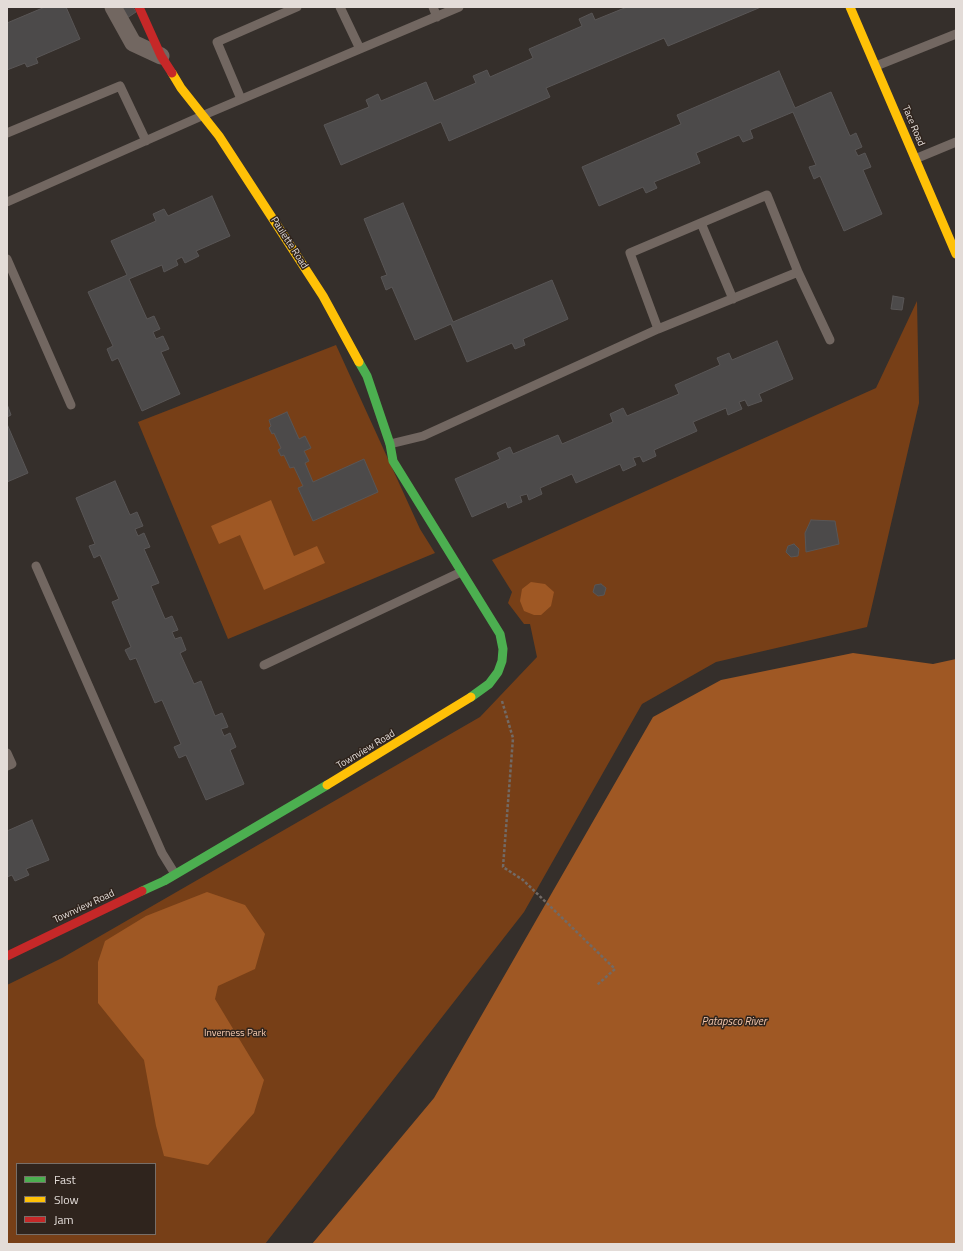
<!DOCTYPE html>
<style>
body{margin:0}
#map{position:relative;width:963px;height:1251px;overflow:hidden;background:#352f2b;font-family:"Titillium Web",sans-serif}
canvas{display:block}
.frame{position:absolute;inset:0;border:8px solid #e3dcd8;pointer-events:none}
.legend{position:absolute;left:16px;top:1163px;width:140px;height:72px;box-sizing:border-box;background:#2f241d;border:1px solid #776e68;margin:0;padding:5px 7px;list-style:none;font-size:12px;color:#e3dcd8}
.legend li{display:flex;align-items:center;gap:8px;height:20px}
.legend b{width:20px;border:1px solid #776e68}
</style>
<div id="map">
<canvas width="963" height="1251"></canvas>
<div class="frame"></div>
<ul class="legend">
<li><b style="height:5px;background:#4caf50"></b>Fast</li>
<li><b style="height:5px;background:#ffc107"></b>Slow</li>
<li><b style="height:5px;background:#c62828"></b>Jam</li>
</ul>
</div>
<script>
const g = document.querySelector('canvas').getContext('2d');
g.lineJoin = 'round';
function paint(path, color) {
  g.fillStyle = color;
  g.fill(path, 'evenodd');
}
function poly(rows) {
  const path = new Path2D();
  for (const r of rows) {
    path.moveTo(r[0], r[1]);
    for (let i = 2; i < r.length; i += 2) path.lineTo(r[i], r[i + 1]);
  }
  return path;
}
function trace(path, color, width, dash) {
  g.strokeStyle = color;
  g.lineWidth = width;
  g.lineCap = dash ? 'butt' : 'round';
  g.setLineDash(dash || []);
  g.stroke(path);
}
function write(font, color, halo, rows, align = 'center') {
  g.font = font + ' "Titillium Web",sans-serif';
  g.lineWidth = 3;
  g.setLineDash([]);
  g.textBaseline = 'middle';
  g.strokeStyle = halo;
  g.fillStyle = color;
  for (const [text, x, y, turn = 0] of rows) {
    g.save();
    g.translate(x, y);
    g.rotate((+turn || 0) * Math.PI / 180);
    g.textAlign = isNaN(turn) ? turn : align;
    if (halo) g.strokeText(text, 0, 0);
    g.fillText(text, 0, 0);
    g.restore();
  }
}
paint(poly([
 [917,301,919,403,867,627,716,662,642,704,524,912,265,1244,7,1244,7,985,62,958,480,717,537,657,530,624,524,624,508,603,512,592,492,560,876,388],
 [17,1164,155,1164,155,1234,17,1234],
 [336,345,420,529,435,553,228,639,138,422]
]), '#773f17');
paint(poly([
 [271,500,294,556,317,546,325,563,264,590,240,535,219,544,211,526],
 [531,582,545,584,554,592,551,606,541,615,534,615,524,611,520,601,522,589],
 [853,653,933,664,956,659,956,1244,312,1244,434,1098,653,717,721,680],
 [207,892,245,905,265,934,255,969,218,986,215,999,264,1080,254,1113,208,1165,164,1156,156,1126,144,1060,98,1003,98,962,105,941,146,916]
]), '#9f5824');
const building = poly([
 [45,7,66,7,80,39,36,58,38,63,27,67,25,63,7,70,7,23,45,7],
 [123,7,133,7,136,12,127,18,121,9,123,7],
 [627,7,761,7,668,46,664,38,546,88,550,97,449,141,441,122,341,165,324,125,369,107,366,100,378,94,381,101,426,82,434,101,476,83,473,76,487,70,490,77,533,58,529,49,582,26,579,19,592,13,595,20,627,7],
 [779,71,795,108,831,92,850,136,856,133,862,147,855,150,858,156,865,153,871,167,863,170,882,214,844,231,820,176,814,179,809,167,816,165,793,112,750,130,753,138,743,142,739,135,696,153,700,163,654,182,657,188,646,193,643,187,599,206,582,167,681,124,677,115,779,71],
 [212,196,230,236,196,251,199,256,185,263,182,257,176,260,178,265,164,272,162,265,129,279,147,319,154,316,160,329,153,332,156,339,163,336,169,349,161,352,180,394,142,411,118,358,112,361,107,349,113,346,88,292,127,275,111,241,156,221,153,214,164,209,168,216,212,196],
 [403,203,453,322,552,280,568,319,523,339,525,345,515,349,512,343,467,362,451,324,415,340,392,287,386,290,381,277,387,275,364,219,403,203],
 [893,296,904,298,902,310,891,309,893,296],
 [777,341,793,379,759,394,762,401,748,406,745,400,739,402,742,409,728,415,726,408,693,422,697,431,654,450,656,456,643,462,640,456,633,458,636,465,623,471,620,464,576,483,572,474,540,488,542,494,529,500,527,494,520,496,522,502,508,508,506,502,472,517,455,479,500,459,497,453,510,447,513,454,558,435,562,444,613,422,610,414,623,408,627,416,679,394,675,385,720,365,717,358,729,353,732,360,777,341],
 [7,404,11,415,7,417,7,404],
 [287,412,299,439,305,436,311,448,304,451,309,461,305,463,313,482,364,459,378,492,313,521,298,488,303,486,294,467,290,468,284,455,281,456,278,450,281,448,274,433,272,434,269,428,271,426,269,420,287,412],
 [7,424,28,473,7,482,7,424],
 [115,481,130,515,137,512,143,526,135,529,138,536,144,533,150,547,144,549,159,583,151,586,165,619,172,616,178,630,172,632,175,639,181,637,186,650,180,653,194,684,201,681,215,716,222,713,228,727,221,729,224,736,230,733,236,747,230,750,244,784,206,800,186,755,179,758,174,747,181,744,162,700,155,703,136,658,130,660,125,650,131,647,112,602,119,599,100,555,94,558,89,546,95,544,76,498,115,481],
 [811,520,835,521,839,544,806,552,805,533,811,520],
 [794,544,799,549,798,556,791,557,786,552,788,546,794,544],
 [601,584,606,588,604,595,598,596,593,592,595,585,601,584],
 [32,820,49,860,26,869,29,875,15,881,12,875,7,877,7,831,32,820]
]);
paint(building, '#4c4a4a');
trace(building, '#595656', 1);
trace(poly([
 [502,701,513,738,503,867,523,880,615,969,597,985]
]), '#726a65', 2.5, [3, 2]);
trace(poly([
 [340,7,360,49],
 [433,7,437,17],
 [876,66,956,34],
 [241,99,217,42,297,7],
 [7,133,120,86,146,141],
 [915,159,956,142],
 [7,202,204,115,459,7],
 [701,223,733,299],
 [7,259,71,405],
 [658,329,630,253,767,195,798,272],
 [390,444,423,436,658,329,798,272,830,340],
 [36,566,162,853,175,874],
 [264,665,461,572],
 [7,753,12,764,7,766]
]), '#726761', 9);
trace(poly([
 [113,7,133,43,161,56]
]), '#726761', 17);
trace(poly([
 [359,362,367,376,390,444,393,461,500,634,503,649,502,661,498,672,489,684,471,697],
 [142,891,164,881,327,785]
]), '#4caf50', 9);
trace(poly([
 [850,7,956,254],
 [172,73,181,88,219,136,323,296,359,362],
 [327,785,471,697]
]), '#ffc107', 9);
trace(poly([
 [139,7,161,56,172,73],
 [7,956,142,891]
]), '#c62828', 9);
write('10px', '#e3dcd8', '#2f241d', [
 ["Tace Road",913,126,67],
 ["Paulette Road",289,243,57],
 ["Townview Road",366,750,-31],
 ["Townview Road",84,907,-25]
]);
write('10px', '#faceb3', '#2f241d', [
 ["Inverness Park",235,1034]
]);
write('italic 11px', '#f4c8ae', '#2f241d', [
 ["Patapsco River",734,1022]
]);
</script>
